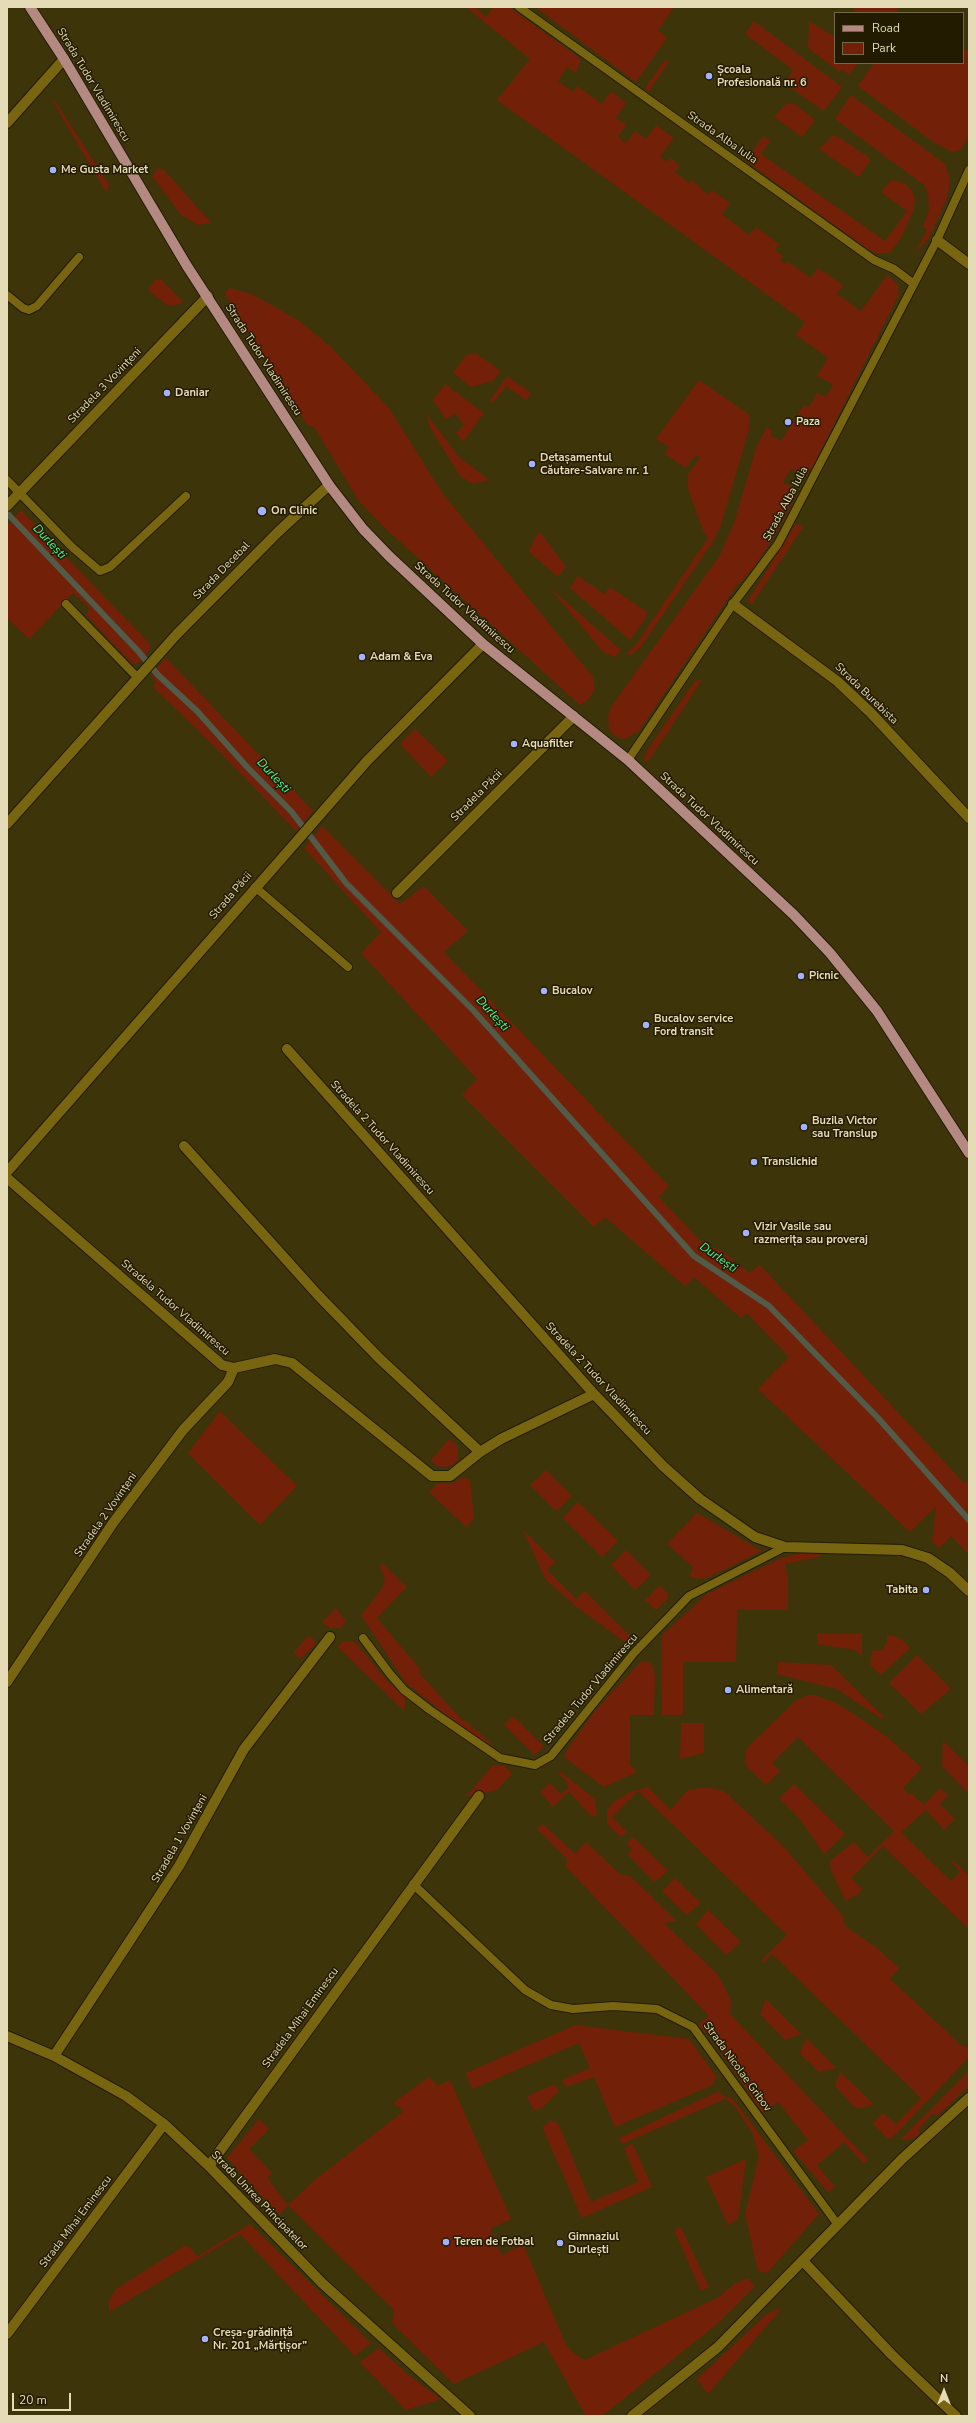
<!DOCTYPE html>
<meta charset="utf-8">
<style>
body{margin:0}
#map{position:relative;width:976px;height:2423px;overflow:hidden;background:#3e340a;font-family:"Nunito Sans",sans-serif}
canvas{display:block}
.frame{position:absolute;inset:0;border:8px solid #e5dbb6;pointer-events:none}
.legend{position:absolute;left:834px;top:12px;width:130px;height:52px;box-sizing:border-box;background:#231b00;border:1px solid #716849;margin:0;padding:5px 7px;list-style:none;font-size:12px;color:#e5dbb6}
.legend li{display:flex;align-items:center;gap:8px;height:20px}
.legend b{width:20px;border:1px solid #716849}
.north{position:absolute;left:924px;top:2371px;width:40px;height:40px;-webkit-text-stroke:3px #231b00;paint-order:stroke;rotate:0deg;font-size:11px;font-weight:700;line-height:16px;text-align:center;color:#e5dbb6}
.north::after{content:'';display:block;margin:auto;width:14px;height:18px;background:#e5dbb6;clip-path:polygon(50% 0,100% 100%,50% 72%,0 100%)}
.scale{position:absolute;left:12px;top:2393px;width:59px;height:18px;box-sizing:border-box;border:2px solid #e5dbb6;border-top:0;padding-left:5px;font-size:12px;line-height:14px;white-space:nowrap;color:#e5dbb6;-webkit-text-stroke:3px #231b00;paint-order:stroke}
</style>
<div id="map">
<canvas width="976" height="2423"></canvas>
<div class="frame"></div>
<ul class="legend">
<li><b style="height:5px;background:#b38982"></b>Road</li>
<li><b style="height:11px;background:#732009"></b>Park</li>
</ul>
<div class="north">N</div>
<div class="scale">20 m</div>
</div>
<script>
const g = document.querySelector('canvas').getContext('2d');
g.lineJoin = 'round';
function paint(path, color) {
  g.fillStyle = color;
  g.fill(path, 'evenodd');
}
function poly(rows) {
  const path = new Path2D();
  for (const r of rows) {
    path.moveTo(r[0], r[1]);
    for (let i = 2; i < r.length; i += 2) path.lineTo(r[i], r[i + 1]);
  }
  return path;
}
function trace(path, color, width, dash) {
  g.strokeStyle = color;
  g.lineWidth = width;
  g.lineCap = dash ? 'butt' : 'round';
  g.setLineDash(dash || []);
  g.stroke(path);
}
function write(font, color, halo, rows, align = 'center') {
  g.font = font + ' "Nunito Sans",sans-serif';
  g.lineWidth = 3;
  g.setLineDash([]);
  g.textBaseline = 'middle';
  g.strokeStyle = halo;
  g.fillStyle = color;
  for (const [text, x, y, turn = 0] of rows) {
    g.save();
    g.translate(x, y);
    g.rotate((+turn || 0) * Math.PI / 180);
    g.textAlign = isNaN(turn) ? turn : align;
    if (halo) g.strokeText(text, 0, 0);
    g.fillText(text, 0, 0);
    g.restore();
  }
}
paint(poly([
 [466,7,475,7,486,17,493,7,509,7,581,59,576,73,567,67,558,81,573,92,577,86,602,104,611,91,626,103,616,118,626,125,618,137,626,143,635,131,646,139,656,125,674,138,660,156,667,162,671,158,680,166,675,172,689,183,692,180,708,195,712,190,730,203,722,214,749,235,756,227,779,244,775,250,783,256,780,260,784,264,787,261,811,278,818,268,843,285,837,294,861,311,887,275,897,284,899,294,814,464,806,476,791,469,783,482,796,490,796,495,774,537,754,567,737,585,639,731,625,739,618,738,609,730,608,715,613,704,720,555,734,523,757,445,767,427,772,431,770,435,781,441,804,405,809,407,817,393,826,397,833,384,817,376,828,358,796,335,805,322,497,100,530,59],
 [535,7,674,7,658,30,667,38,636,82],
 [852,7,899,7,895,13,852,13,855,9],
 [754,21,842,87,824,111,785,84,793,70,745,34],
 [809,21,835,37,835,63,858,63,849,75,842,69,840,72,808,48],
 [963,48,969,52,969,136,962,148,958,151,952,152,933,142,858,86,874,63,963,63],
 [665,60,669,62,649,91,645,88],
 [851,95,945,164,950,180,947,198,929,238,916,252,927,229,923,227,929,210,928,193,924,185,835,119],
 [52,100,55,101,109,185,106,192],
 [786,104,795,104,815,120,802,137,774,117],
 [763,136,770,141,761,154,885,241,907,211,881,192,891,180,902,182,911,189,915,199,914,208,901,238,891,252,878,254,866,248,746,161],
 [832,136,837,136,870,158,870,161,859,177,819,149],
 [158,168,165,171,211,223,198,225,181,215,152,176],
 [161,279,183,302,180,304,168,306,148,290,155,280],
 [229,288,252,294,298,320,329,345,389,408,443,494,593,677,595,689,588,700,580,705,387,530,359,501,314,427,307,425,225,294],
 [471,354,477,354,501,371,493,381,471,387,453,373,466,355],
 [507,376,531,393,526,400,506,386,493,403,490,400],
 [699,380,750,415,749,429,720,528,712,543,640,648,632,654,626,655,637,643,708,538,704,533,688,489,688,474,700,458,696,455,686,468,665,454,669,447,656,439],
 [445,384,484,413,463,442,456,432,464,426,455,413,446,420,433,400],
 [425,412,459,457,489,480,473,484,460,476,431,429],
 [21,510,149,643,150,648,147,654,140,662,132,664,86,615,90,609,73,593,29,639,7,618,7,525],
 [796,523,803,527,752,604,748,601],
 [540,532,566,567,558,577,529,552,535,537],
 [578,576,604,594,610,587,647,612,644,621,630,640,570,588],
 [549,587,621,650,615,657,603,652],
 [166,658,313,811,296,831,221,753,153,687,156,682,151,674],
 [702,680,648,762,644,759,648,749,695,681],
 [415,729,448,761,431,777,400,744],
 [322,826,400,904,424,886,468,931,444,952,669,1186,659,1197,704,1245,721,1250,749,1273,760,1265,964,1483,969,1480,969,1555,951,1536,939,1548,932,1541,936,1507,910,1532,758,1389,789,1357,747,1313,741,1318,694,1277,685,1286,605,1217,594,1227,462,1095,477,1079,361,953,381,932,304,848],
 [220,1411,297,1486,260,1525,188,1453],
 [449,1439,458,1446,458,1460,453,1465,445,1467,436,1466,431,1460],
 [546,1470,572,1496,556,1511,530,1485],
 [464,1477,470,1480,474,1519,466,1527,429,1492,437,1484,453,1483],
 [578,1502,618,1541,602,1557,563,1518],
 [697,1513,762,1551,709,1577,701,1579,690,1577,693,1567,667,1544],
 [523,1529,555,1562,547,1570,576,1599,585,1591,633,1639,625,1642,578,1608,545,1579],
 [626,1550,651,1575,635,1590,611,1565],
 [804,1552,820,1555,820,1557,785,1564,788,1579,788,1610,737,1610,736,1662,683,1662,683,1713,681,1715,662,1715,661,1636,707,1594,779,1559],
 [382,1563,407,1587,377,1618,421,1670,419,1673,464,1722,466,1721,496,1748,461,1727,406,1683,361,1615,381,1590,385,1579,380,1566],
 [660,1585,668,1594,668,1599,656,1610,645,1600],
 [336,1608,346,1621,341,1628,330,1628,322,1622],
 [817,1634,862,1634,862,1656,855,1650,817,1644],
 [887,1635,899,1637,910,1648,881,1675,870,1665,872,1651,883,1650,887,1642],
 [307,1637,312,1637,316,1644,300,1659,294,1652],
 [343,1641,355,1642,389,1683,406,1697,404,1711,338,1647],
 [917,1655,951,1689,921,1714,889,1683],
 [646,1661,652,1664,655,1675,654,1715,630,1715,630,1766,634,1767,635,1773,604,1787,565,1758,565,1753,594,1712,632,1671,641,1662],
 [778,1662,831,1665,884,1717,882,1719,837,1689,777,1674],
 [808,1695,814,1695,836,1703,857,1716,887,1737,922,1768,903,1788,909,1795,911,1793,924,1805,940,1788,948,1795,940,1804,955,1819,944,1830,926,1810,901,1832,951,1881,960,1872,952,1862,954,1861,969,1876,969,1929,883,1846,851,1878,863,1890,852,1898,845,1900,830,1868,831,1860,854,1842,868,1857,894,1831,798,1737,772,1763,780,1771,766,1785,747,1767,745,1763,746,1750,750,1745,795,1701],
 [513,1716,544,1746,535,1755,504,1725],
 [681,1723,704,1723,704,1753,680,1759],
 [943,1741,969,1766,969,1794,942,1766],
 [493,1765,505,1766,512,1774,497,1790,466,1797],
 [561,1772,595,1799,597,1815,591,1816,569,1792,553,1807,540,1792,550,1783,561,1794,568,1788,567,1781,558,1774],
 [794,1784,845,1834,824,1854,799,1818,779,1798],
 [648,1787,670,1810,688,1790,707,1787,724,1791,783,1846,842,1915,845,1926,877,1948,899,1968,890,1979,962,2046,969,2047,969,2057,891,2139,887,2138,873,2124,875,2121,883,2113,896,2124,921,2098,772,1954,763,1963,761,1961,787,1935,638,1791,612,1817,627,1832,621,1837,607,1824,607,1810,614,1802,630,1792],
 [543,1824,575,1854,586,1842,621,1875,630,1876,677,1921,664,1923,718,1975,731,2000,730,2014,868,2160,864,2164,844,2142,817,2165,835,2187,828,2192,793,2151,808,2140,778,2102,763,2113,713,2040,699,2025,709,2016,566,1867,567,1859,537,1829],
 [633,1837,668,1871,654,1882,627,1854,632,1849,627,1843],
 [675,1878,701,1903,687,1915,662,1891],
 [708,1910,741,1942,726,1955,696,1924],
 [766,1999,801,2034,785,2040,760,2014],
 [575,2025,689,2039,717,2077,713,2081,715,2084,615,2127,594,2077,566,2087,562,2080,590,2068,579,2043,472,2089,466,2073],
 [806,2038,836,2068,819,2072,800,2054],
 [969,2071,969,2086,937,2116,933,2113,918,2130,921,2133,912,2139,900,2140],
 [840,2072,874,2104,863,2108,854,2107,835,2086],
 [429,2077,438,2086,450,2080,511,2219,490,2229,502,2255,523,2244,566,2345,578,2356,585,2360,719,2297,734,2284,748,2278,755,2286,717,2324,602,2416,586,2416,544,2342,454,2384,392,2323,394,2310,288,2205,279,2215,227,2158,259,2119,269,2129,249,2149,272,2173,267,2178,288,2205,316,2179,404,2111,393,2103],
 [555,2084,559,2091,543,2107,534,2111,527,2096],
 [719,2091,722,2095,733,2099,819,2214,767,2273,758,2271,745,2214,759,2157,753,2134,734,2105,725,2099,622,2144,619,2138],
 [548,2120,558,2123,591,2202,638,2182,624,2148,633,2144,652,2187,582,2218,542,2127,549,2123],
 [746,2159,738,2219,728,2225,706,2177],
 [250,2224,371,2343,355,2356,240,2234,109,2312,109,2301,116,2289,184,2246,188,2246,198,2256],
 [681,2227,709,2287,701,2291,674,2230],
 [782,2308,708,2394,697,2379,768,2313],
 [379,2348,408,2375,441,2399,406,2410,360,2362]
]), '#732009');
trace(poly([
 [7,513,138,651,158,675,197,711,248,768,291,811,346,883,473,1010,694,1256,769,1306,878,1418,969,1520]
]), '#515b47', 6);
const lane = poly([
 [519,7,874,260,894,269,914,284],
 [7,295,23,308,29,310,37,306,79,257],
 [7,480,72,547,100,571,110,567,186,496],
 [66,604,138,678],
 [628,760,733,604,778,544,937,240,969,170],
 [255,887,348,967],
 [363,1638,390,1674,404,1690,430,1710,500,1758,535,1765,551,1756,634,1653,689,1596,785,1547],
 [413,1884,525,1990,551,2005,573,2009,613,2006,657,2009,693,2027,838,2225]
]);
const street = poly([
 [7,123,64,59],
 [937,240,969,264],
 [7,506,208,296],
 [733,604,837,681,870,712,969,818],
 [7,824,177,634,278,532,329,485],
 [397,893,574,716],
 [287,1049,594,1394,663,1466,700,1499,755,1537,785,1547,902,1550,928,1558,950,1573,969,1591],
 [184,1146,317,1294,379,1358,480,1452],
 [7,1172,367,761,483,644],
 [7,1178,222,1365,234,1368,275,1359,292,1363,432,1476,450,1476,480,1452,501,1439,594,1394],
 [7,1682,113,1523,183,1430,228,1382,234,1368],
 [7,2036,54,2056,126,2096,164,2124,209,2166,322,2283,470,2416],
 [54,2056,179,1866,244,1749,330,1637],
 [209,2166,479,1796],
 [803,2261,892,2355,956,2416],
 [7,2334,164,2124]
]);
const secondary = poly([
 [632,2416,718,2347,902,2159,969,2098]
]);
const primary = poly([
 [30,7,64,59,187,266,329,485,363,529,389,556,483,644,628,760,794,915,830,953,877,1011,969,1153]
]);
trace(lane, '#221c04', 10);
trace(street, '#221c04', 12);
trace(secondary, '#221c04', 12);
trace(primary, '#221c04', 12);
trace(lane, '#786510', 8);
trace(street, '#786510', 10);
trace(secondary, '#786510', 10);
trace(primary, '#b38982', 10);
for (const [x, y, r, color] of [
 [709,76,4,"#a3b2fd"],
 [53,170,4,"#a3b2fd"],
 [167,393,4,"#a3b2fd"],
 [788,422,4,"#a3b2fd"],
 [532,464,4,"#a3b2fd"],
 [262,511,5,"#a3b2fd"],
 [362,657,4,"#a3b2fd"],
 [514,744,4,"#a3b2fd"],
 [801,976,4,"#a3b2fd"],
 [544,991,4,"#a3b2fd"],
 [646,1025,4,"#a3b2fd"],
 [804,1127,4,"#a3b2fd"],
 [754,1162,4,"#a3b2fd"],
 [746,1233,4,"#a3b2fd"],
 [926,1590,4,"#a3b2fd"],
 [728,1690,4,"#a3b2fd"],
 [446,2242,4,"#a3b2fd"],
 [560,2243,4,"#a3b2fd"],
 [205,2339,4,"#a3b2fd"]
]) {
  const dot = new Path2D();
  dot.arc(x, y, r, 0, 2 * Math.PI);
  g.fillStyle = color;
  g.fill(dot);
  trace(dot, '#231b00', 1.5);
}
write('bold 11px', '#e5dbb6', '#231b00', [
 ["Școala",717,70],
 ["Profesională nr. 6",717,83],
 ["Me Gusta Market",61,170],
 ["Daniar",175,393],
 ["Paza",796,422],
 ["Detașamentul",540,458],
 ["Căutare-Salvare nr. 1",540,471],
 ["On Clinic",271,511],
 ["Adam & Eva",370,657],
 ["Aquafilter",522,744],
 ["Picnic",809,976],
 ["Bucalov",552,991],
 ["Bucalov service",654,1019],
 ["Ford transit",654,1032],
 ["Buzila Victor",812,1121],
 ["sau Translup",812,1134],
 ["Translichid",762,1162],
 ["Vizir Vasile sau",754,1227],
 ["razmerița sau proveraj",754,1240],
 ["Tabita",918,1590,"right"],
 ["Alimentară",736,1690],
 ["Gimnaziul",568,2237],
 ["Durlești",568,2250],
 ["Teren de Fotbal",454,2242],
 ["Creșa-grădiniță",213,2333],
 ["Nr. 201 „Mărțișor”",213,2346]
], 'left');
write('11px', '#e5dbb6', '#231b00', [
 ["Strada Tudor Vladimirescu",93,85,59],
 ["Strada Alba Iulia",722,138,35],
 ["Strada Tudor Vladimirescu",263,360,57],
 ["Stradela 3 Vovințeni",105,386,-46],
 ["Strada Alba Iulia",786,504,-62],
 ["Strada Decebal",222,571,-46],
 ["Strada Tudor Vladimirescu",464,608,42],
 ["Strada Burebista",866,694,44],
 ["Stradela Păcii",477,796,-45],
 ["Strada Tudor Vladimirescu",709,819,43],
 ["Strada Păcii",231,896,-49],
 ["Stradela 2 Tudor Vladimirescu",382,1138,48],
 ["Stradela Tudor Vladimirescu",175,1308,41],
 ["Stradela 2 Tudor Vladimirescu",598,1379,47],
 ["Stradela 2 Vovințeni",106,1515,-55],
 ["Stradela Tudor Vladimirescu",591,1689,-50],
 ["Stradela 1 Vovințeni",180,1839,-60],
 ["Stradela Mihai Eminescu",301,2018,-54],
 ["Strada Nicolae Gribov",737,2067,54],
 ["Strada Unirea Principatelor",259,2201,46],
 ["Strada Mihai Eminescu",76,2222,-53]
]);
write('italic 12px', '#4cfa9c', '#231b00', [
 ["Durlești",49,542,47],
 ["Durlești",273,776,47],
 ["Durlești",492,1014,48],
 ["Durlești",718,1258,35]
]);
</script>
